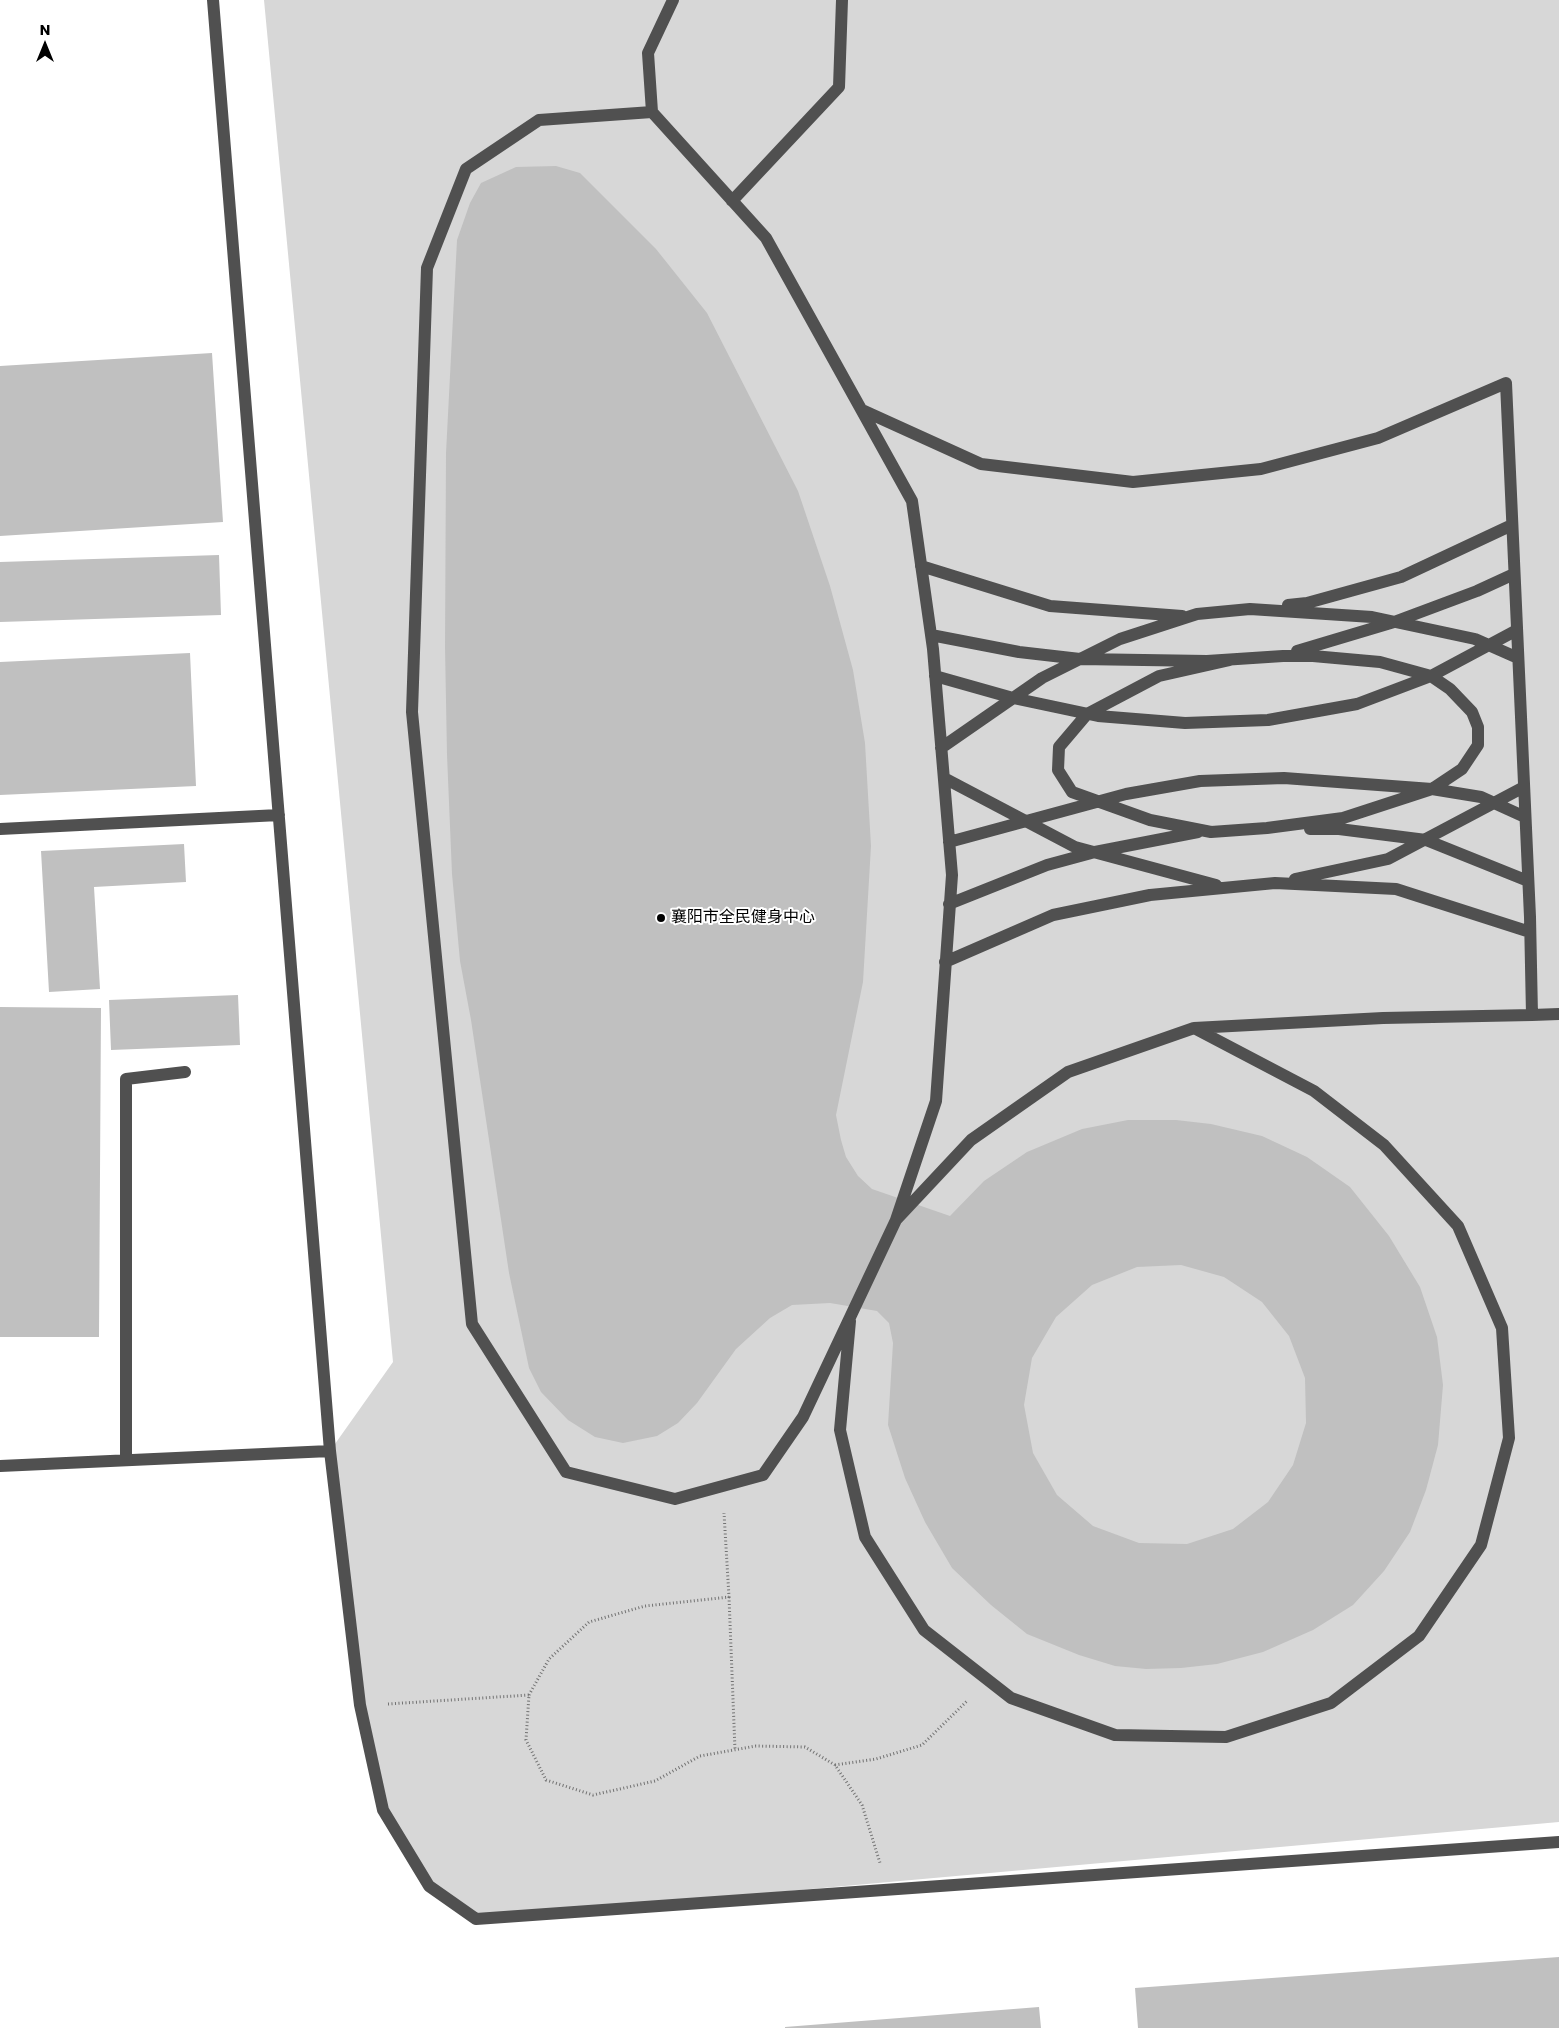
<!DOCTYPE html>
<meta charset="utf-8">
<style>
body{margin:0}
#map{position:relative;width:1559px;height:2028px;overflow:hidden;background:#fff;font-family:Poppins,sans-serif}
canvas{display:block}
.north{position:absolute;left:20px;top:20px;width:50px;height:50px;-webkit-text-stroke:4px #fff;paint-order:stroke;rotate:0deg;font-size:14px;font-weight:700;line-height:20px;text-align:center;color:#000}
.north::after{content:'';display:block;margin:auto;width:18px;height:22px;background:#000;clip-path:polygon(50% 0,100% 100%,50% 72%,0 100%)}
</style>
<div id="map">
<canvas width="1559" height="2028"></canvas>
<div class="north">N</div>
</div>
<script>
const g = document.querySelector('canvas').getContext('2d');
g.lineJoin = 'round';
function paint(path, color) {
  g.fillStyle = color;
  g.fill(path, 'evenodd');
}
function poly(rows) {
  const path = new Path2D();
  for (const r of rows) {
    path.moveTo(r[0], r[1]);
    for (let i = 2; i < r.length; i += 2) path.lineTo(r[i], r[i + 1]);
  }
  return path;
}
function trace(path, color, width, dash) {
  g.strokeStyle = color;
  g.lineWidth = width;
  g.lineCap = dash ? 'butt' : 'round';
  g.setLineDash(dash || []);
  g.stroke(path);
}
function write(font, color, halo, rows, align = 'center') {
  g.font = font + ' Poppins,"Noto Sans SC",sans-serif';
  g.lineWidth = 4;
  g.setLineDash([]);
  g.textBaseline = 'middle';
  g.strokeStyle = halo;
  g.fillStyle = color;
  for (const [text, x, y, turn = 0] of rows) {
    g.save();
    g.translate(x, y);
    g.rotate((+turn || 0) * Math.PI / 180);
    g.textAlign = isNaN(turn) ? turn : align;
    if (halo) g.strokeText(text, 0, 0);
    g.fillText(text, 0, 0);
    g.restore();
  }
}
paint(poly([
 [264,0,1559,0,1559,1822,476,1919,429,1886,383,1810,360,1705,330,1451,393,1362]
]), '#d7d7d7');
paint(poly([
 [556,166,580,173,656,249,707,313,798,491,830,586,853,670,865,743,871,846,863,982,836,1115,841,1140,846,1157,858,1176,872,1189,950,1216,984,1181,1027,1152,1082,1129,1128,1120,1176,1120,1211,1124,1262,1136,1307,1157,1350,1187,1389,1236,1420,1287,1437,1337,1443,1385,1438,1445,1426,1490,1410,1532,1384,1571,1353,1605,1313,1630,1263,1652,1217,1664,1181,1668,1146,1669,1115,1666,1079,1655,1027,1634,991,1605,952,1568,925,1522,905,1478,888,1425,893,1343,889,1323,877,1311,830,1303,792,1305,770,1318,736,1349,697,1403,678,1423,657,1436,623,1443,595,1437,568,1420,541,1392,529,1368,509,1273,471,1020,460,961,452,874,447,755,445,647,446,453,457,240,470,203,481,183,516,167],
 [1181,1265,1224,1277,1262,1302,1289,1336,1305,1378,1306,1423,1293,1465,1268,1502,1233,1529,1187,1544,1139,1543,1093,1526,1057,1495,1033,1453,1024,1405,1032,1358,1056,1317,1092,1285,1137,1267],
 [212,353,223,522,0,536,0,366],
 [219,555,221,615,0,622,0,562],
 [190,653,196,786,0,795,0,662],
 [184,844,186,882,94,887,100,989,49,992,41,851],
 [238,995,240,1045,111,1050,109,1000],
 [0,1007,101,1008,99,1337,0,1337],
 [1559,1957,1559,2028,1138,2028,1135,1988],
 [1039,2007,1041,2028,785,2028,785,2027]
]), '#c0c0c0');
trace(poly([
 [729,1597,735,1750],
 [529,1695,549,1659,589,1622,645,1606,729,1597,724,1513],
 [388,1704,529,1695,526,1740,546,1780,593,1795,655,1781,700,1756,756,1746,805,1747,835,1765,862,1805,880,1863],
 [835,1765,876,1759,922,1745,968,1700]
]), '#727272', 3, [1, 2.5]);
trace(poly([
 [213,0,330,1451],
 [652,112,648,53,673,0],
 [732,201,839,87,842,0],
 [862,410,981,464,1133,482,1261,469,1378,438,1506,383,1530,917,1532,1015,1383,1018,1194,1028],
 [921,566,1050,606,1182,616],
 [1288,605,1307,603,1401,577,1512,525],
 [931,635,1019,652,1080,659,1207,661,1283,656,1313,656,1380,662,1431,676,1450,689,1472,712,1478,727,1478,745,1462,769,1432,789,1343,818,1267,828,1211,832,1150,820,1072,792,1058,770,1059,747,1087,714,1159,676,1230,660],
 [1297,651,1394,622,1477,591,1514,574],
 [935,676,1013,698,1098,716,1185,723,1268,720,1357,704,1431,676,1517,630],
 [941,748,1042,678,1120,639,1197,614,1250,609,1372,617,1475,639,1518,658],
 [944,778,1075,847,1216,885],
 [0,829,279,815],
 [1310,829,1339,829,1426,840,1528,881],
 [949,842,1126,794,1200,781,1284,778,1432,789,1481,797,1525,817],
 [1295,879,1388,859,1524,787],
 [949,904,1047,865,1095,852,1198,832],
 [945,962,1053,915,1150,895,1275,883,1396,889,1530,932],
 [1532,1015,1559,1014],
 [850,1321,840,1430,865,1537,924,1630,1011,1698,1115,1735,1226,1737,1331,1703,1419,1636,1481,1545,1509,1438,1502,1328,1458,1226,1384,1145,1314,1091,1194,1028,1068,1072,971,1140,896,1220,803,1417,763,1475,675,1499,566,1472,472,1324,412,712,427,268,466,169,539,120,652,112,766,238,912,501,933,649,952,875,936,1101,896,1220],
 [126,1460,126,1079,185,1072],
 [0,1466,330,1451,360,1705,383,1810,429,1886,476,1919,1559,1842]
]), '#505050', 12);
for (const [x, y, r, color] of [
 [661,918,5,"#000"]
]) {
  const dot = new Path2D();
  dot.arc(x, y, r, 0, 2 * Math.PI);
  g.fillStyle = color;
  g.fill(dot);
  trace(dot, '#fff', 2);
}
write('16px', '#000', '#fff', [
 ["襄阳市全民健身中心",671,918]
], 'left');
</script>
